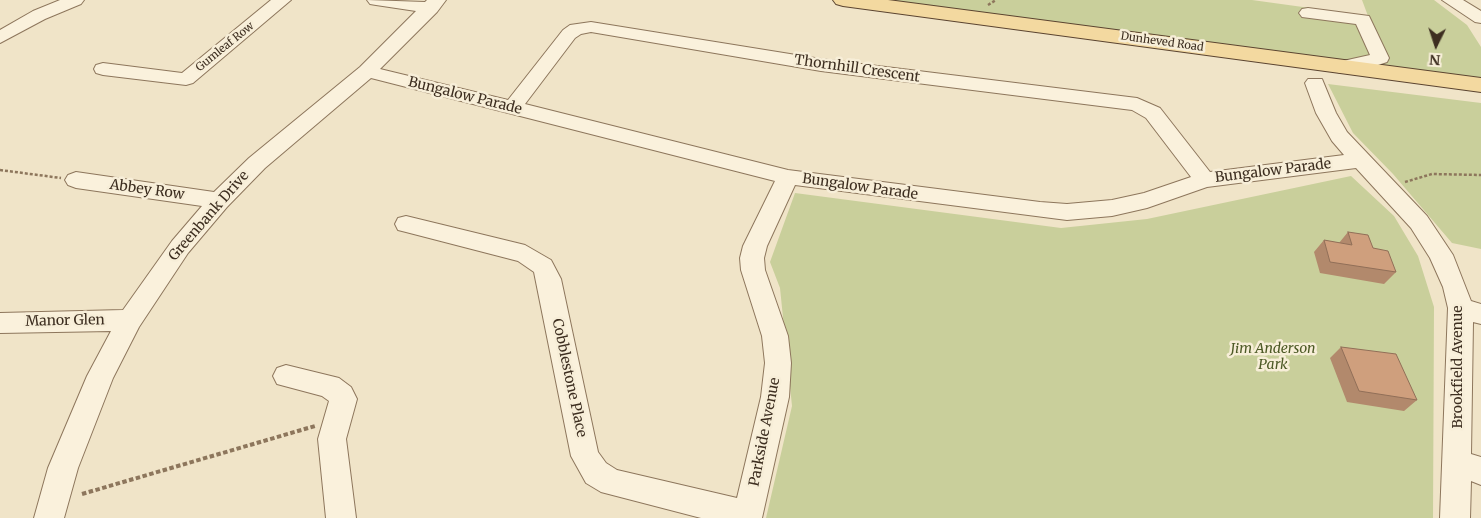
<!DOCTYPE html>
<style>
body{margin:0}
#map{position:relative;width:1481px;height:518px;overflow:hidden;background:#f0e4c8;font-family:Merriweather,serif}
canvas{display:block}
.north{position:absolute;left:1411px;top:20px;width:50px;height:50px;-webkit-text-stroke:4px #f7eed8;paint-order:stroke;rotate:184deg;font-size:14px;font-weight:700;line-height:20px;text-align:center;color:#3d2e20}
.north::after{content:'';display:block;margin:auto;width:18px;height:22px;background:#3d2e20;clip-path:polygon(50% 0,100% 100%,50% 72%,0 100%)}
</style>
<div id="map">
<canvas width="1481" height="518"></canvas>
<div class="north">N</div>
</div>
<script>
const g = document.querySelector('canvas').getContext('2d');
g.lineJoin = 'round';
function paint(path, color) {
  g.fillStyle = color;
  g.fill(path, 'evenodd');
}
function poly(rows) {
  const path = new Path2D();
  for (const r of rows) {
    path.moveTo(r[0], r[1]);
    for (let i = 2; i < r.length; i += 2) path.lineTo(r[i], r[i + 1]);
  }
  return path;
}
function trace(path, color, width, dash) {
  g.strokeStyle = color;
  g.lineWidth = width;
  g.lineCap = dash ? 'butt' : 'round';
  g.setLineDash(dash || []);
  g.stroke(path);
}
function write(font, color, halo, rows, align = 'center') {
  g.font = font + ' Merriweather,serif';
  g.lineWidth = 5;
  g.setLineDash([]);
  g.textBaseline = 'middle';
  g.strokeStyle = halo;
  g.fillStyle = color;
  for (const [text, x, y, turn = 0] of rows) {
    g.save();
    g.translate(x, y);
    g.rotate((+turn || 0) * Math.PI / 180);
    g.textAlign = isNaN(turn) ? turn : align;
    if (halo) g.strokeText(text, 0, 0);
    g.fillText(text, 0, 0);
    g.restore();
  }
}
paint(poly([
 [888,0,1252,0,1368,16,1362,0,1434,0,1467,25,1481,47,1481,79],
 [1328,84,1481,103,1481,249,1452,243,1393,174,1353,133],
 [1351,176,1394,216,1418,256,1434,307,1433,518,766,518,792,406,780,288,770,262,795,193,1061,228,1147,219]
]), '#c9cf9b');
const minor = poly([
 [60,0,84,0,81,4,45,19,0,43,0,30,33,11,60,0],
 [271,0,291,0,193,83,186,85,103,75,96,73,94,69,96,65,103,63,182,73,271,0],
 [367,0,425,2,427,0,446,0,437,12,380,69,508,100,563,30,570,25,591,22,821,59,1137,98,1160,108,1210,172,1344,155,1332,141,1316,113,1305,83,1308,79,1322,79,1336,113,1347,132,1427,216,1453,255,1471,301,1481,304,1481,324,1473,322,1471,454,1481,457,1481,485,1471,481,1470,518,1440,518,1448,308,1443,287,1430,258,1411,228,1356,168,1207,187,1147,208,1112,216,1067,220,795,185,767,246,764,258,765,270,788,336,791,363,789,397,762,518,701,518,601,492,586,483,571,456,534,272,518,261,406,232,398,230,395,224,398,218,406,216,525,245,551,260,561,279,598,452,606,463,617,470,737,498,761,397,765,363,762,336,741,270,740,258,743,246,775,181,371,78,265,168,227,207,188,253,139,327,113,378,78,468,64,518,34,518,48,468,87,376,111,331,0,333,0,313,123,310,172,241,202,206,76,188,68,185,65,180,68,175,76,172,214,192,249,158,360,67,416,11,376,5,370,4,367,0],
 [591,32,821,71,1132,110,1146,118,1191,177,1144,193,1112,200,1067,204,1040,202,788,170,525,104,575,38,581,34,591,32],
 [1442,0,1463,0,1481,11,1481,23,1475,22,1442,0],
 [1308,8,1369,16,1389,58,1387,62,1366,69,1341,73,1334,71,1332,67,1334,63,1370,55,1356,24,1302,17,1299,13,1302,9,1308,8],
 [286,365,339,378,351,387,357,399,346,439,356,518,326,518,318,439,329,401,322,396,277,384,273,376,277,368,286,365]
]);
const major = poly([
 [833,0,888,0,1481,78,1481,92,843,6,836,4,833,0]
]);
trace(minor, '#8d765c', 2);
trace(major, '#5b4430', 2);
trace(poly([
 [988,5,996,0],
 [0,170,61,178],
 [1405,182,1432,174,1481,175]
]), '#8d765c', 2.5, [3, 2]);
trace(poly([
 [82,494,315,426]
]), '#8d765c', 4, [4.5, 2.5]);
paint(minor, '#faf1dc');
paint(major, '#f3d9a0');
paint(poly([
 [1348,232,1373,248,1396,272,1384,284,1320,273,1314,252,1324,240,1339,243],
 [1341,347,1417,400,1404,411,1347,402,1330,358]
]), '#b2896c');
const building = poly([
 [1348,232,1368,235,1373,248,1388,251,1396,272,1330,262,1324,240,1352,245,1348,232],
 [1341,347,1396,354,1417,400,1359,391,1341,347]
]);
paint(building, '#cf9f7d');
trace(building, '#916f58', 1);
write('11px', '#3d2e20', '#f7eed8', [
 ["Dunheved Road",1162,42,8],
 ["Gumleaf Row",225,47,-39]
]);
write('14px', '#3d2e20', '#f7eed8', [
 ["Thornhill Crescent",857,69,8],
 ["Bungalow Parade",465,96,14],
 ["Bungalow Parade",1273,171,-7],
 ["Bungalow Parade",860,187,8],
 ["Abbey Row",147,190,8],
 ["Greenbank Drive",209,216,-49],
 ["Manor Glen",65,321,-1],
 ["Brookfield Avenue",1458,367,-90],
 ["Cobblestone Place",569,378,78],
 ["Parkside Avenue",765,432,-79]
]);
write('italic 14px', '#4d5a26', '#f7eed8', [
 ["Jim Anderson",1273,349],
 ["Park",1273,365]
]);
</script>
